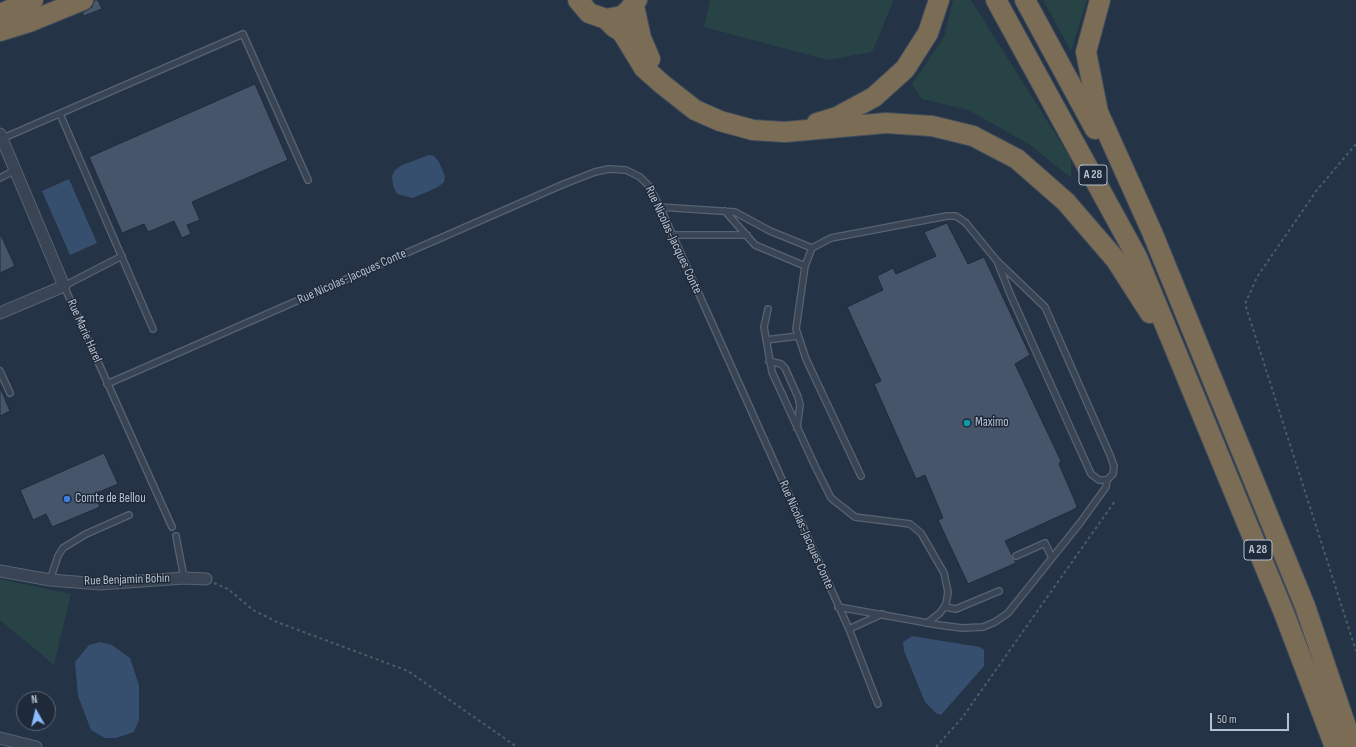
<!DOCTYPE html>
<style>
body{margin:0}
#map{position:relative;width:1356px;height:747px;overflow:hidden;background:#243346;font-family:"Sofia Sans Condensed",sans-serif}
canvas{display:block}
.north{position:absolute;left:16px;top:691px;width:40px;height:40px;box-sizing:border-box;background:#1e2a3a;border:1px solid #5b6675;border-radius:50%;rotate:352deg;font-size:11px;font-weight:700;line-height:16px;text-align:center;color:#b7c0ce}
.north::after{content:'';display:block;margin:auto;width:14px;height:18px;background:#8bbaff;clip-path:polygon(50% 0,100% 100%,50% 72%,0 100%)}
.scale{position:absolute;left:1210px;top:713px;width:79px;height:18px;box-sizing:border-box;border:2px solid #b7c0ce;border-top:0;padding-left:5px;font-size:12px;line-height:14px;white-space:nowrap;color:#b7c0ce;-webkit-text-stroke:3px #1e2a3a;paint-order:stroke}
</style>
<div id="map">
<canvas width="1356" height="747"></canvas>
<div class="north">N</div>
<div class="scale">50 m</div>
</div>
<script>
const g = document.querySelector('canvas').getContext('2d');
g.lineJoin = 'round';
function paint(path, color) {
  g.fillStyle = color;
  g.fill(path, 'evenodd');
}
function poly(rows) {
  const path = new Path2D();
  for (const r of rows) {
    path.moveTo(r[0], r[1]);
    for (let i = 2; i < r.length; i += 2) path.lineTo(r[i], r[i + 1]);
  }
  return path;
}
function trace(path, color, width, dash) {
  g.strokeStyle = color;
  g.lineWidth = width;
  g.lineCap = dash ? 'butt' : 'round';
  g.setLineDash(dash || []);
  g.stroke(path);
}
function write(font, color, halo, rows, align = 'center') {
  g.font = font + ' "Sofia Sans Condensed",sans-serif';
  g.lineWidth = 3;
  g.setLineDash([]);
  g.textBaseline = 'middle';
  g.strokeStyle = halo;
  g.fillStyle = color;
  for (const [text, x, y, turn = 0] of rows) {
    g.save();
    g.translate(x, y);
    g.rotate((+turn || 0) * Math.PI / 180);
    g.textAlign = isNaN(turn) ? turn : align;
    if (halo) g.strokeText(text, 0, 0);
    g.fillText(text, 0, 0);
    g.restore();
  }
}
paint(poly([
 [710,0,894,0,872,52,828,60,704,27],
 [953,0,971,0,1071,159,1071,178,1029,144,968,110,922,99,912,84,944,37],
 [1043,0,1087,0,1071,51],
 [0,579,71,594,54,665,0,620]
]), '#274346');
paint(poly([
 [429,155,434,156,439,162,445,176,444,182,438,187,413,198,397,194,393,186,392,176,395,170,402,165],
 [69,179,97,243,70,255,42,191],
 [912,636,980,647,984,650,984,666,941,715,936,713,925,702,904,651,903,642],
 [100,642,112,645,130,658,139,685,139,720,134,732,116,738,105,738,91,730,78,696,75,662,89,645]
]), '#374f6e');
const building = poly([
 [94,0,98,0,102,9,84,16,82,13,92,7,94,0],
 [255,84,288,160,192,202,200,220,187,225,191,234,182,238,174,221,148,232,144,224,122,233,89,157,255,84],
 [947,223,968,264,984,257,1030,355,1015,364,1061,461,1059,464,1077,506,1075,509,1005,541,1016,563,968,584,938,520,943,518,925,475,916,479,874,384,881,381,847,307,883,290,877,276,893,268,896,274,936,256,924,232,947,223],
 [0,233,15,266,0,273,0,233],
 [0,387,10,411,0,416,0,387],
 [104,453,118,484,94,494,100,507,52,527,46,514,33,520,20,490,104,453]
]);
paint(building, '#46556a');
trace(building, '#202c3c', 1);
const lane = poly([
 [60,114,153,329],
 [1,139,243,34,308,180],
 [0,178,15,170],
 [660,207,735,212,770,231,812,248],
 [725,211,755,245,805,266],
 [672,235,747,235],
 [122,256,64,286,172,527],
 [768,309,764,327,772,372,815,466,831,498,855,517,910,524,921,533,944,573,948,592,946,604,940,613,927,623],
 [766,340,798,336],
 [769,361,781,364,785,368,798,397,800,405,797,428],
 [0,371,10,393],
 [107,384,564,184,595,172,609,169,626,170,640,177,649,186,660,207,849,629,878,704],
 [861,476,806,359,796,329,805,266,812,248,831,238,947,216,956,216,966,223,997,261,1045,307,1110,455,1114,466,1113,474,1107,480,1099,480,1091,474,1011,296,997,261],
 [176,536,184,578],
 [1016,556,1045,543,1052,558],
 [50,580,58,556,63,548,86,534,129,515],
 [838,607,939,625,962,628,983,627,995,622,1008,613,1080,523,1106,487,1107,480],
 [944,607,956,609,999,591],
 [849,629,882,614]
]);
const street = poly([
 [0,134,64,286,0,313],
 [0,571,50,580,100,584,184,578,206,579],
 [0,738,36,747]
]);
const highway = poly([
 [578,0,589,13,606,19,622,16,628,11,637,0],
 [996,0,1137,257,1284,613,1335,747],
 [1025,0,1095,129],
 [1100,0,1086,52,1098,112,1152,232,1305,606,1353,747],
 [634,6,641,38,650,59],
 [0,14,33,0],
 [606,19,614,27,622,32,644,68,662,84,695,110,720,121,753,130,785,132,886,123,932,126,973,136,1017,159,1066,202,1116,260,1150,313],
 [0,31,29,22,83,0],
 [817,123,837,117,874,97,905,69,928,33,939,0]
]);
trace(lane, '#586372', 8);
trace(street, '#586372', 13);
trace(highway, '#414d5c', 22);
trace(poly([
 [1356,144,1317,190,1257,277,1245,304,1356,651],
 [214,583,228,589,253,610,277,622,408,671,517,747],
 [936,747,962,718,1115,501]
]), '#456062', 2, [3, 3]);
trace(lane, '#394555', 5.5);
trace(street, '#394555', 11);
trace(highway, '#7b6c56', 20);
for (const [x, y, r, color] of [
 [967,423,4,"#0f9aa8"],
 [67,499,4,"#3f7fe0"]
]) {
  const dot = new Path2D();
  dot.arc(x, y, r, 0, 2 * Math.PI);
  g.fillStyle = color;
  g.fill(dot);
  trace(dot, '#1e2a3a', 1.5);
}
for (const [x, y, w] of [
 [1093,175,28],
 [1258,550,28]
]) {
  const box = new Path2D();
  box.roundRect(x - w / 2, y - 10, w, 20, 3);
  g.fillStyle = '#1e2a3a';
  g.fill(box);
  trace(box, '#b7c0ce', 1);
}
write('bold 12px', '#b7c0ce', null, [
 ["A 28",1093,175],
 ["A 28",1258,550]
]);
write('13px', '#b7c0ce', '#1e2a3a', [
 ["Rue Nicolas-Jacques Conte",673,240,65],
 ["Rue Nicolas-Jacques Conte",352,277,-24],
 ["Rue Marie Harel",84,331,66],
 ["Rue Nicolas-Jacques Conte",806,535,66],
 ["Rue Benjamin Bohin",127,580,-2]
]);
write('13px', '#b7c0ce', '#1e2a3a', [
 ["Maximo",975,423],
 ["Comte de Bellou",75,499]
], 'left');
</script>
